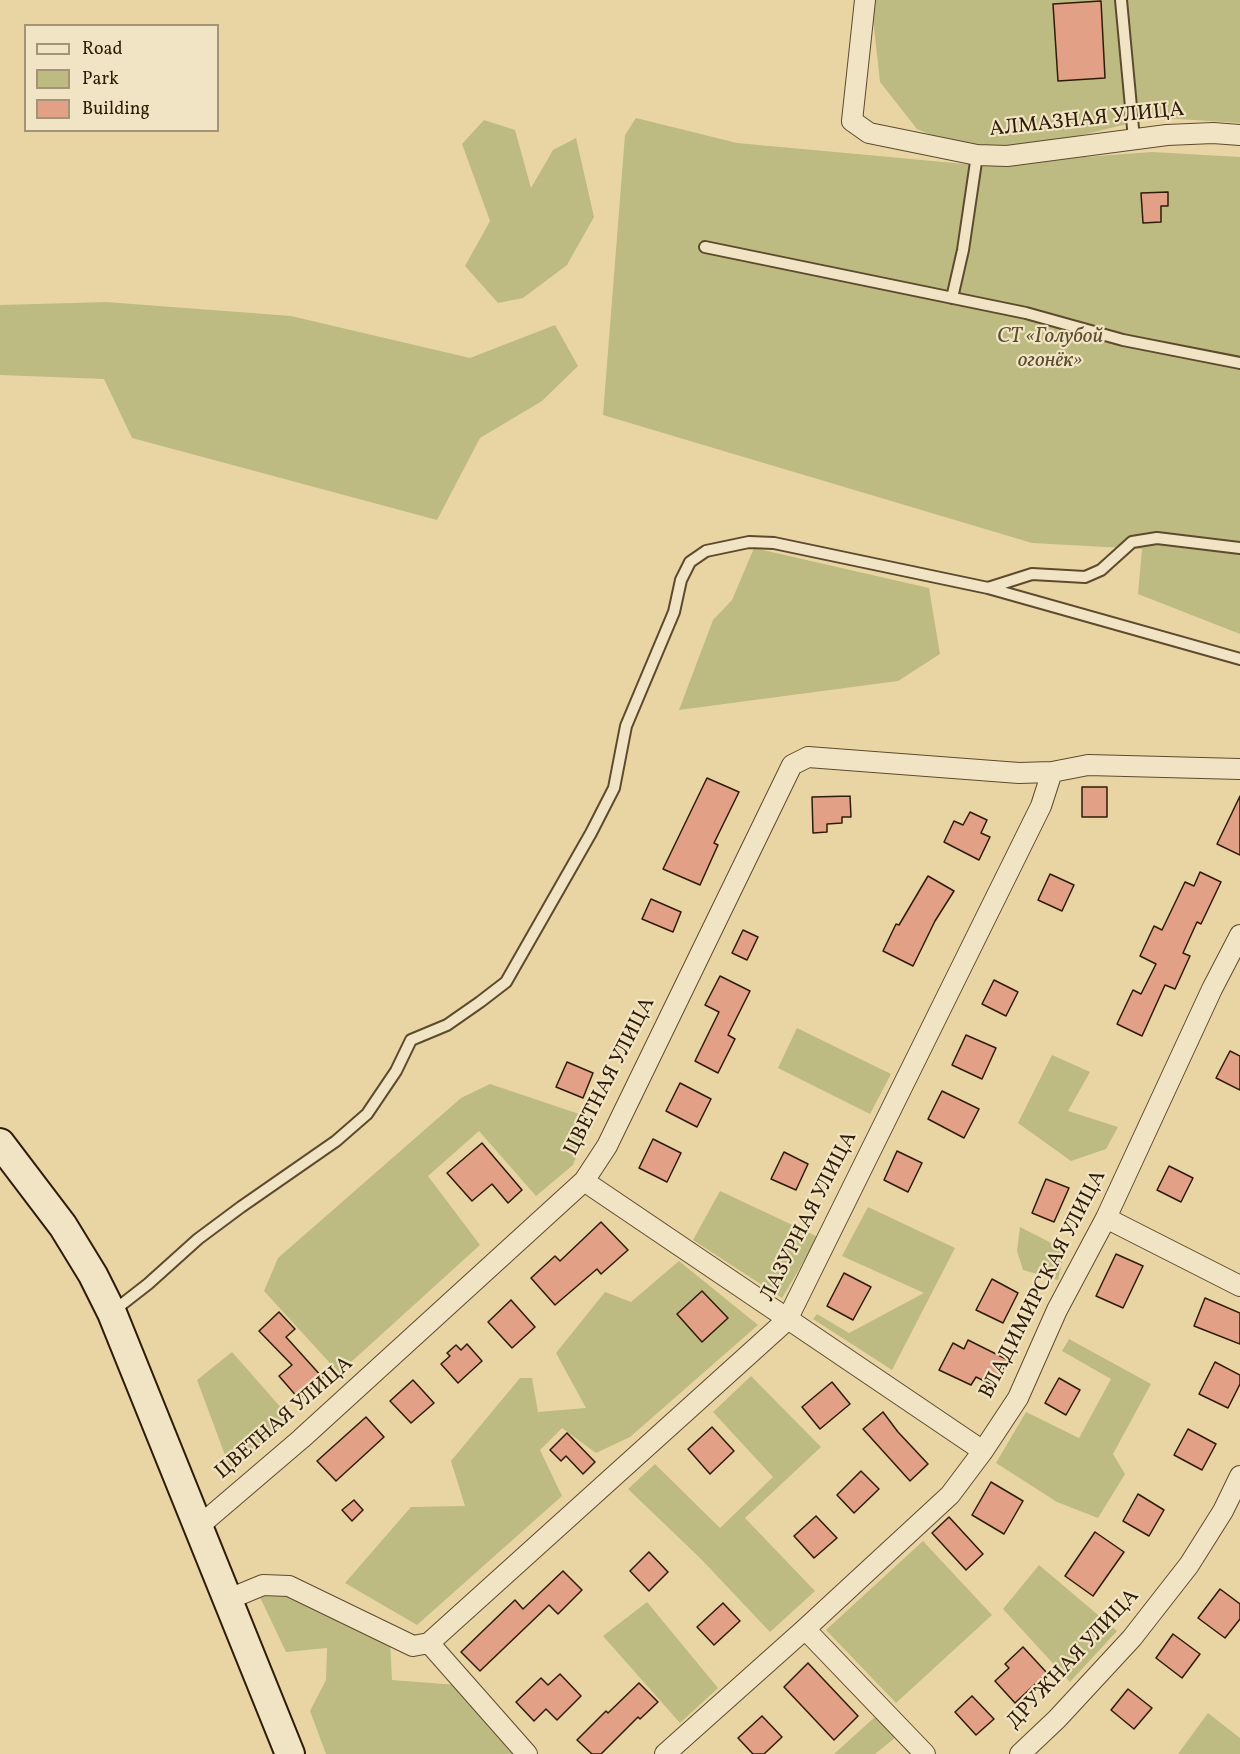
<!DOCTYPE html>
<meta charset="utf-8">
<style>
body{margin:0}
#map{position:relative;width:1240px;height:1754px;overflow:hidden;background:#e9d5a4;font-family:Vollkorn,serif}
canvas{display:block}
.legend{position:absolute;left:24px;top:24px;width:195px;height:108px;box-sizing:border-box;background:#f1e4c4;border:2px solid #a39478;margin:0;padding:8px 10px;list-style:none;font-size:18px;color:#2f1c07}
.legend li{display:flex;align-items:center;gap:12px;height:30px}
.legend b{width:30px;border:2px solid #a39478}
</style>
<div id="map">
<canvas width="1240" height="1754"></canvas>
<ul class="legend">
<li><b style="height:8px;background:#f1e4c4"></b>Road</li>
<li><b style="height:16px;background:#bdbb81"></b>Park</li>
<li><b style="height:16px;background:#e2a086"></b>Building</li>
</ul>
</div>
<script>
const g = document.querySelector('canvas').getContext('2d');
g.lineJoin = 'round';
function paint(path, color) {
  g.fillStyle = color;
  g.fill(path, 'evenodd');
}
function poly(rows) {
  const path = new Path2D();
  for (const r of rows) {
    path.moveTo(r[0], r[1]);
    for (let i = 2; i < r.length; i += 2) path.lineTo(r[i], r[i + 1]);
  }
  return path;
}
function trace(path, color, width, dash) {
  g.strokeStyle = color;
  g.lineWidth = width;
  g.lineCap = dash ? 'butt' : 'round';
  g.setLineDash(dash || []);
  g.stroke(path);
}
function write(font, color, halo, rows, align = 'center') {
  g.font = font + ' Vollkorn,serif';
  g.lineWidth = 4.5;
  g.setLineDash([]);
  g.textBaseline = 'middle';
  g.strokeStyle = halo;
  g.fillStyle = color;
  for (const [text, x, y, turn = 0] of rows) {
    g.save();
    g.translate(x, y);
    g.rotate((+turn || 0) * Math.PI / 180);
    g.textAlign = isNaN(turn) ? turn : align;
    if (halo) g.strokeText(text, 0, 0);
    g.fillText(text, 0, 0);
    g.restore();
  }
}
paint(poly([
 [871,0,1240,0,1240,123,1147,117,1131,123,1033,147,990,150,952,144,917,129,880,82],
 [636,118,737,143,976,165,1152,152,1240,157,1240,634,1138,594,1142,549,1032,543,603,415,625,135],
 [484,120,515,130,531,188,553,150,576,138,594,217,567,265,523,298,498,303,465,266,490,221,462,144],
 [106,302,291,316,470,358,555,325,578,366,542,401,480,438,437,520,132,438,104,379,0,375,0,305],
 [754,548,929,588,940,654,898,681,679,710,713,620,732,600],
 [797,1028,891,1074,870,1114,778,1068],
 [1052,1055,1090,1072,1068,1111,1118,1127,1106,1149,1071,1161,1018,1123],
 [490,1084,591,1118,573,1165,536,1196,479,1131,428,1176,480,1245,339,1373,264,1291,278,1258,461,1098],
 [720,1191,818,1237,782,1298,693,1240],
 [868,1207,955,1248,892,1370,813,1319,817,1314,849,1333,924,1293,842,1256],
 [1020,1227,1065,1250,1058,1280,1023,1270,1017,1251],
 [679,1261,758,1325,630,1437,596,1453,562,1428,540,1450,562,1496,417,1625,345,1583,411,1507,465,1506,451,1461,520,1378,532,1378,538,1412,586,1408,556,1353,605,1292,631,1302],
 [1069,1339,1151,1384,1113,1454,1125,1474,1098,1518,1057,1502,996,1463,1026,1412,1079,1438,1111,1379,1062,1351],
 [232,1352,291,1419,231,1471,197,1380],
 [751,1376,821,1447,745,1518,815,1591,770,1632,701,1559,628,1489,655,1464,720,1528,773,1477,713,1412],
 [923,1541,992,1615,896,1703,826,1630],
 [1039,1565,1117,1631,1070,1682,1003,1609],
 [292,1588,390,1640,392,1680,457,1685,519,1754,326,1754,310,1711,326,1680,327,1648,286,1652,257,1591],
 [647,1602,718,1688,680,1723,603,1636],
 [1208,1713,1240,1738,1240,1754,1178,1754],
 [876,1716,896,1737,875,1754,834,1754]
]), '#bdbb81');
const building = poly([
 [1101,1,1105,78,1058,81,1053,4,1101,1],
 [1168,192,1168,206,1161,206,1161,222,1143,223,1141,193,1168,192],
 [707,778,739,792,714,843,718,845,700,885,663,869,707,778],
 [1082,787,1107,787,1107,817,1082,817,1082,787],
 [850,796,851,817,842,817,842,823,827,824,827,832,813,833,812,797,850,796],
 [1240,796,1240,855,1217,844,1240,796],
 [970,812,987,820,981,833,990,837,979,860,944,842,954,821,963,825,970,812],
 [1200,872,1221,882,1201,924,1197,922,1183,953,1190,956,1175,989,1165,985,1142,1036,1117,1024,1133,990,1141,994,1156,964,1140,956,1154,926,1162,930,1185,882,1194,886,1200,872],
 [1050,874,1074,885,1062,911,1038,900,1050,874],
 [928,876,954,891,935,921,913,966,883,951,896,924,899,925,928,876],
 [651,899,681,912,673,932,642,919,651,899],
 [743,930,758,937,747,960,732,953,743,930],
 [720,976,750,991,728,1035,735,1039,718,1073,695,1061,719,1012,705,1005,720,976],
 [994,980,1018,992,1006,1016,982,1004,994,980],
 [966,1035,996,1048,982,1079,952,1065,966,1035],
 [1230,1051,1240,1056,1240,1090,1216,1078,1230,1051],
 [567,1062,593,1073,583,1098,556,1087,567,1062],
 [680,1083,711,1099,697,1127,666,1111,680,1083],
 [942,1091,979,1109,964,1138,928,1119,942,1091],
 [653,1139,681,1153,667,1182,639,1168,653,1139],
 [482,1143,522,1190,508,1203,492,1184,472,1201,447,1173,482,1143],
 [897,1151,922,1163,908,1192,884,1180,897,1151],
 [784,1152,808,1164,796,1190,771,1179,784,1152],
 [1169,1166,1193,1178,1181,1202,1157,1190,1169,1166],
 [1046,1179,1069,1188,1054,1222,1032,1213,1046,1179],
 [601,1222,628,1250,601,1274,597,1269,555,1305,531,1278,555,1256,560,1261,601,1222],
 [1116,1254,1143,1266,1123,1308,1096,1296,1116,1254],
 [844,1273,871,1287,853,1320,827,1306,844,1273],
 [992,1279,1018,1293,1003,1323,976,1310,992,1279],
 [702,1291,728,1318,702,1342,677,1314,702,1291],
 [1205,1298,1240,1313,1240,1344,1194,1326,1205,1298],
 [511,1300,535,1327,512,1348,488,1322,511,1300],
 [279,1312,295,1329,286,1337,323,1378,299,1399,279,1376,292,1365,259,1331,279,1312],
 [968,1340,1008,1360,995,1386,976,1377,971,1385,939,1370,953,1343,964,1349,968,1340],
 [467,1344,482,1361,458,1383,441,1364,450,1356,447,1353,456,1345,461,1350,467,1344],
 [1215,1362,1240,1375,1240,1384,1228,1408,1199,1394,1215,1362],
 [1059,1378,1080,1390,1066,1415,1045,1403,1059,1378],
 [413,1380,434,1403,411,1423,390,1401,413,1380],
 [832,1382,850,1404,820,1429,802,1407,832,1382],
 [883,1412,898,1432,928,1464,910,1481,863,1429,883,1412],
 [366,1417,384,1437,336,1481,317,1461,366,1417],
 [712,1427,734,1451,710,1474,688,1449,712,1427],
 [1188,1429,1216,1444,1202,1470,1174,1455,1188,1429],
 [567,1433,595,1462,583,1474,566,1456,561,1461,550,1450,567,1433],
 [861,1471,879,1489,854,1513,837,1495,861,1471],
 [991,1482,1023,1501,1004,1534,972,1515,991,1482],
 [1138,1494,1164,1510,1149,1536,1123,1521,1138,1494],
 [354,1500,363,1510,352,1521,342,1510,354,1500],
 [816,1516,837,1538,814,1558,794,1536,816,1516],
 [949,1517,983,1554,966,1570,932,1533,949,1517],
 [1095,1532,1124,1552,1093,1596,1065,1576,1095,1532],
 [649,1552,668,1572,649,1591,630,1571,649,1552],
 [563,1571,582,1590,558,1614,549,1605,480,1671,461,1652,515,1600,523,1609,563,1571],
 [1220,1589,1240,1604,1240,1619,1225,1638,1198,1618,1220,1589],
 [723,1603,740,1621,714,1645,697,1627,723,1603],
 [1173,1634,1200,1654,1182,1678,1156,1658,1173,1634],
 [1023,1647,1047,1673,1015,1703,995,1681,1009,1668,1005,1664,1023,1647],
 [808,1663,858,1716,834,1740,784,1687,808,1663],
 [560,1674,581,1696,557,1720,546,1709,534,1721,516,1702,541,1678,548,1685,560,1674],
 [639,1683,658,1702,640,1719,638,1717,601,1754,592,1754,577,1740,606,1711,608,1713,639,1683],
 [1128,1689,1152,1708,1134,1729,1111,1710,1128,1689],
 [972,1696,994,1719,976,1735,955,1712,972,1696],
 [762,1716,782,1737,764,1754,753,1754,738,1738,762,1716]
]);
paint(building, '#e2a086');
trace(building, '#2f1c07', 1.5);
const lane = poly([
 [1121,0,1134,139],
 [705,247,1026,313,1123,340,1240,363],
 [952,298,963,250,977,155],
 [988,588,1240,659],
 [112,1312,148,1284,198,1239,241,1207,336,1141,367,1114,396,1071,411,1040,447,1025,480,1002,506,982,591,833,614,788,626,726,674,612,681,580,690,562,706,551,749,542,774,543,988,588,1032,574,1085,577,1101,570,1132,542,1157,538,1240,548]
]);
const street = poly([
 [865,0,852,121,869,133,977,155,1007,156,1167,135,1213,133,1240,135],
 [584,1181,983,1451],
 [1106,1218,1240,1286],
 [198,1527,301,1439,584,1181,607,1146,792,765,808,757,1019,773,1052,772],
 [229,1599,263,1585,289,1586,413,1646,429,1643],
 [805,1629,925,1754],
 [527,1754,429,1643,787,1320,1041,806,1052,772,1088,765,1240,769],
 [665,1754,805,1629,950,1495,983,1451,1018,1398,1057,1310,1106,1218,1212,989,1240,935],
 [1020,1754,1057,1719,1132,1638,1189,1565,1223,1511,1240,1476]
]);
const secondary = poly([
 [0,1143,63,1226,93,1275,112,1313,290,1754]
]);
trace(lane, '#5e4a2e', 14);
trace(street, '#5e4a2e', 22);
trace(secondary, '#2f1c07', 32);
trace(lane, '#f1e4c4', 10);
trace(street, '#f1e4c4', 20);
trace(secondary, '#f1e4c4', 28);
write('21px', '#2f1c07', '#f1e4c4', [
 ["АЛМАЗНАЯ УЛИЦА",1087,121,-6],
 ["ЦВЕТНАЯ УЛИЦА",611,1077,-63],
 ["ЛАЗУРНАЯ УЛИЦА",810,1217,-63],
 ["ВЛАДИМИРСКАЯ УЛИЦА",1044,1285,-63],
 ["ЦВЕТНАЯ УЛИЦА",285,1419,-41],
 ["ДРУЖНАЯ УЛИЦА",1074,1660,-47]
]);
write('italic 21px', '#5a4c2c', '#f1e4c4', [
 ["СТ «Голубой",1050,338],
 ["огонёк»",1050,362]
]);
</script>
